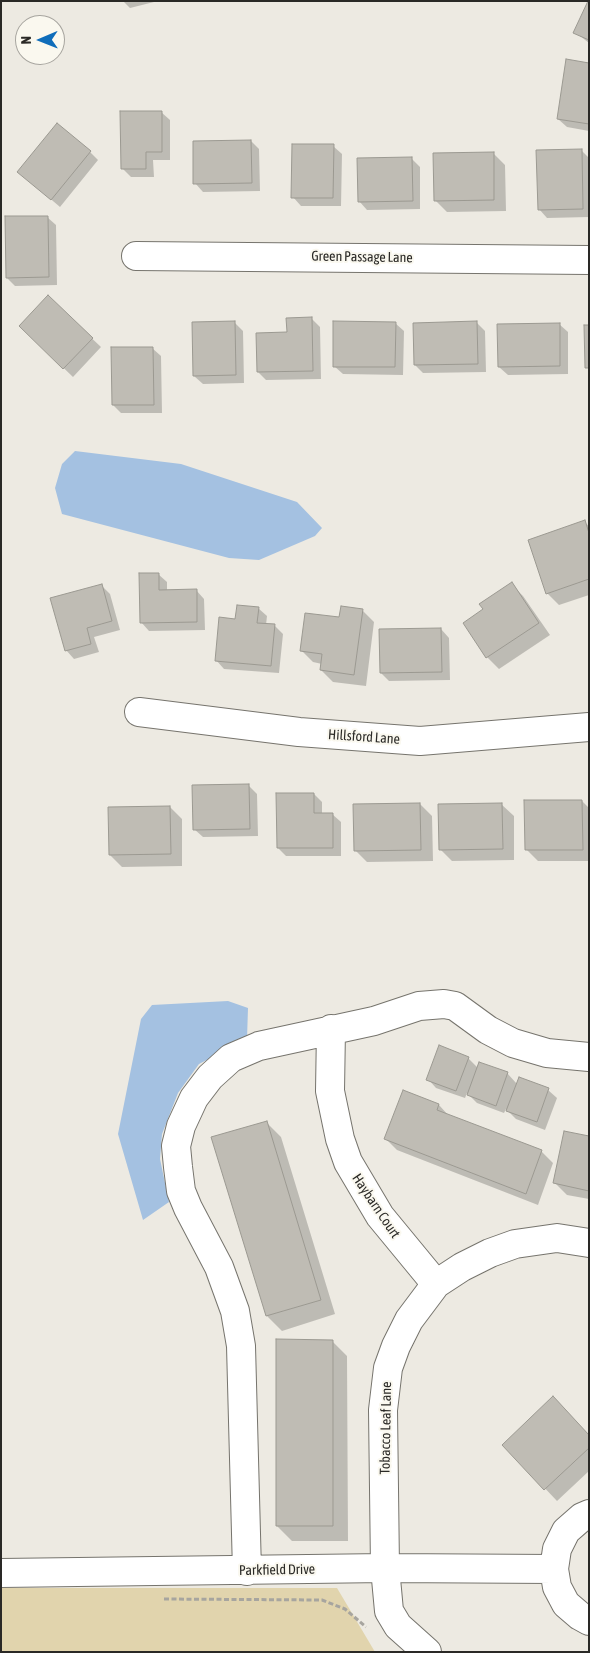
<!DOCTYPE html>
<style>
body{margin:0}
#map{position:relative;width:590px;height:1653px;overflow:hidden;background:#edeae2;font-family:"Asap Condensed",sans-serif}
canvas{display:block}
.frame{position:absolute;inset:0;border:2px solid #2a2926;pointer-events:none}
.north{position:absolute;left:15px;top:15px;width:50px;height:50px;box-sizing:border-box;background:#faf8ef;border:1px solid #a7a59f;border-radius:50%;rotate:269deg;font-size:14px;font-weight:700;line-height:20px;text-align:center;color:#2a2926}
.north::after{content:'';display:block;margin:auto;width:18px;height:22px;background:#0f6dba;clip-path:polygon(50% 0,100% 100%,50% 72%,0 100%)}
</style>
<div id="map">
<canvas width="590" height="1653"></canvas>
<div class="frame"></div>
<div class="north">N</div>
</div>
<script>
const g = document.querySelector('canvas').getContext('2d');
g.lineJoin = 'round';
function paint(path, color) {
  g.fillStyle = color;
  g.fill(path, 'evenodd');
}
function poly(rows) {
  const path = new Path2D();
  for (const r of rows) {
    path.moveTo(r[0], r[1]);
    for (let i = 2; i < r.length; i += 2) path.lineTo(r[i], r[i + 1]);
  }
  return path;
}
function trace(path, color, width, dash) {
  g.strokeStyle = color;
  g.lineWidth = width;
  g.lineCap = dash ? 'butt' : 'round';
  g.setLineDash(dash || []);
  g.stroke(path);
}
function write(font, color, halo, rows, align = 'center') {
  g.font = font + ' "Asap Condensed",sans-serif';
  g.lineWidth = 4;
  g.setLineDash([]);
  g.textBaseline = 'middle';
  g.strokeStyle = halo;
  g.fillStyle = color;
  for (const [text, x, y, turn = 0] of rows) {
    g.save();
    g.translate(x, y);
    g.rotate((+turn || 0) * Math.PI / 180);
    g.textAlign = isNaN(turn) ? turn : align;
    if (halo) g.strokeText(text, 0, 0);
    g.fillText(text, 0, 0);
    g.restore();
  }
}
paint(poly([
 [1,1588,337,1588,375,1652,1,1652]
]), '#e1d4ad');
paint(poly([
 [75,451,181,464,297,502,322,528,315,536,259,560,229,558,62,514,55,488,62,464],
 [228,1001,248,1008,247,1039,199,1064,178,1093,162,1134,160,1159,169,1202,143,1220,118,1134,141,1019,152,1005]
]), '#a4c1e1');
paint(poly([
 [123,1,158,1,130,8],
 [589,3,589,43,575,32],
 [589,64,589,131,567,127,558,119],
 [161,112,170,120,170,160,153,160,154,177,131,177,123,169],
 [251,141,259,149,260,191,203,192,195,183],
 [333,146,342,154,341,206,301,206,293,197],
 [581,150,589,158,589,217,547,218,539,209],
 [90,152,98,160,60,207,19,172],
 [493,153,505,165,506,211,447,212,435,200],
 [411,158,420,167,420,209,367,210,359,201],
 [47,217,56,225,57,285,15,286,7,278],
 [48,297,101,347,73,377,20,326],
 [311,318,320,327,321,379,266,380,258,372],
 [234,322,243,331,244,383,203,384,194,376],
 [395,323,404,331,403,375,343,374,334,366],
 [477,323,485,331,486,372,423,373,415,365],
 [559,324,568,332,568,374,508,375,499,367],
 [152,348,161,356,162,413,121,413,113,405],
 [584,522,589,526,589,595,559,605,547,593],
 [158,574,167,582,167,591,196,590,204,599,205,630,149,631,141,622],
 [511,584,523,596,550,635,499,669,487,657,464,623,484,610],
 [101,585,110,594,120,630,94,637,99,652,74,659,66,650],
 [258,608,267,616,266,625,274,625,283,634,279,673,224,669,216,660,237,620],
 [362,610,374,622,366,686,333,682,321,670,322,664,313,662,301,650,340,619],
 [441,629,449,638,450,680,389,681,381,673],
 [249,786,257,794,258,836,203,837,194,829],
 [314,794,322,802,322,814,332,814,341,822,341,856,286,856,278,848],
 [582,801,589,808,589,861,538,861,526,849],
 [420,804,432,816,433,861,367,862,355,850],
 [501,804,514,816,514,860,452,861,440,849],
 [170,807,182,819,182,866,122,867,110,855],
 [468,1058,478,1068,507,1073,517,1084,548,1090,557,1098,545,1130,516,1119,506,1109,504,1113,477,1103,467,1093,465,1098,436,1088,428,1079],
 [404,1091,439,1105,449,1116,541,1151,553,1163,538,1205,397,1150,385,1138],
 [266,1122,281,1137,335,1314,282,1331,267,1316,213,1138],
 [589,1138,589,1199,567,1195,555,1183],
 [332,1341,347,1356,348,1541,292,1541,277,1526],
 [589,1436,589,1471,557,1501,504,1445]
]), '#0003');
const building = poly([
 [588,1,589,1,589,40,573,33,588,1],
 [566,59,589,63,589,124,557,119,566,59],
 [120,111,162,111,162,152,146,152,146,169,121,169,120,111],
 [57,123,91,151,51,200,17,172,57,123],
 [251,140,252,183,193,184,193,141,251,140],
 [292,144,334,144,333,198,291,198,292,144],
 [582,149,583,209,538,210,536,150,582,149],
 [494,152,494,200,434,201,433,153,494,152],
 [412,157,413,201,358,202,357,158,412,157],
 [5,216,48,216,49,277,6,278,5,216],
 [48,295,93,338,63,369,19,326,48,295],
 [312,317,313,371,257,372,256,333,287,332,286,318,312,317],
 [235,321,236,375,193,376,192,322,235,321],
 [333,321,396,322,395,367,333,367,333,321],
 [477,321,478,364,414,365,413,323,477,321],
 [560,323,560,366,498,367,497,324,560,323],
 [584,325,589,325,589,368,585,368,584,325],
 [111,347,153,347,154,405,112,405,111,347],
 [585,520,589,533,589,579,546,594,528,540,585,520],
 [139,573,159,573,159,590,197,589,197,622,140,623,139,573],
 [512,582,539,623,486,658,463,623,483,609,479,604,512,582],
 [102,584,112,621,87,628,91,644,65,651,50,598,102,584],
 [237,605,259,607,257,623,275,624,271,666,215,661,219,617,235,619,237,605],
 [341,606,363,609,354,675,320,670,322,654,300,651,305,613,339,617,341,606],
 [441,628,442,672,380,673,379,629,441,628],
 [249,784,250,829,193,830,192,785,249,784],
 [276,793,314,793,314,813,333,813,333,848,277,848,276,793],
 [524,800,582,800,583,850,525,850,524,800],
 [420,803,421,850,354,851,353,804,420,803],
 [502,803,503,849,439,850,438,804,502,803],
 [170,806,171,854,109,855,108,807,170,806],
 [439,1045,469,1057,456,1091,426,1080,439,1045],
 [479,1062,508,1072,496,1106,467,1095,479,1062],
 [519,1077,549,1088,537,1122,506,1111,519,1077],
 [403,1090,439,1104,437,1110,542,1150,526,1194,384,1139,403,1090],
 [267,1121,321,1300,266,1316,211,1137,267,1121],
 [564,1131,589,1136,589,1191,553,1183,564,1131],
 [276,1339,333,1340,333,1526,276,1526,276,1339],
 [553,1396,589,1435,589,1448,544,1490,502,1445,553,1396]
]);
paint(building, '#bfbcb4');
trace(building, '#9b9991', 1);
const minor = poly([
 [136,256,589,260],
 [139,712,299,732,420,741,589,727],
 [331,1029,330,1091,340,1139,348,1162,380,1216,436,1284],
 [589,1514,582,1517,566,1531,557,1549,554,1569,557,1587,566,1604,580,1616,589,1621],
 [247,1571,241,1346,235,1311,219,1267,188,1208,181,1191,178,1167,176,1146,181,1126,194,1098,210,1077,231,1058,259,1046,374,1021,419,1006,444,1004,455,1006,488,1030,513,1043,547,1053,589,1057],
 [1,1573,385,1568,554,1569],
 [427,1652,398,1626,389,1611,385,1568,383,1410,388,1368,396,1346,409,1320,436,1284,462,1267,490,1253,515,1244,557,1238,589,1243]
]);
trace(minor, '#76746d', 30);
trace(poly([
 [164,1599,322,1600,345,1609,366,1627]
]), '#a7a59f', 3, [5, 2.5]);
trace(minor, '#fff', 28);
write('14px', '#2a2926', '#faf8ef', [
 ["Green Passage Lane",362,257,1],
 ["Hillsford Lane",364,737,4],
 ["Haybarn Court",376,1206,56],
 ["Tobacco Leaf Lane",386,1428,-89],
 ["Parkfield Drive",277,1570,-1]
]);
</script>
